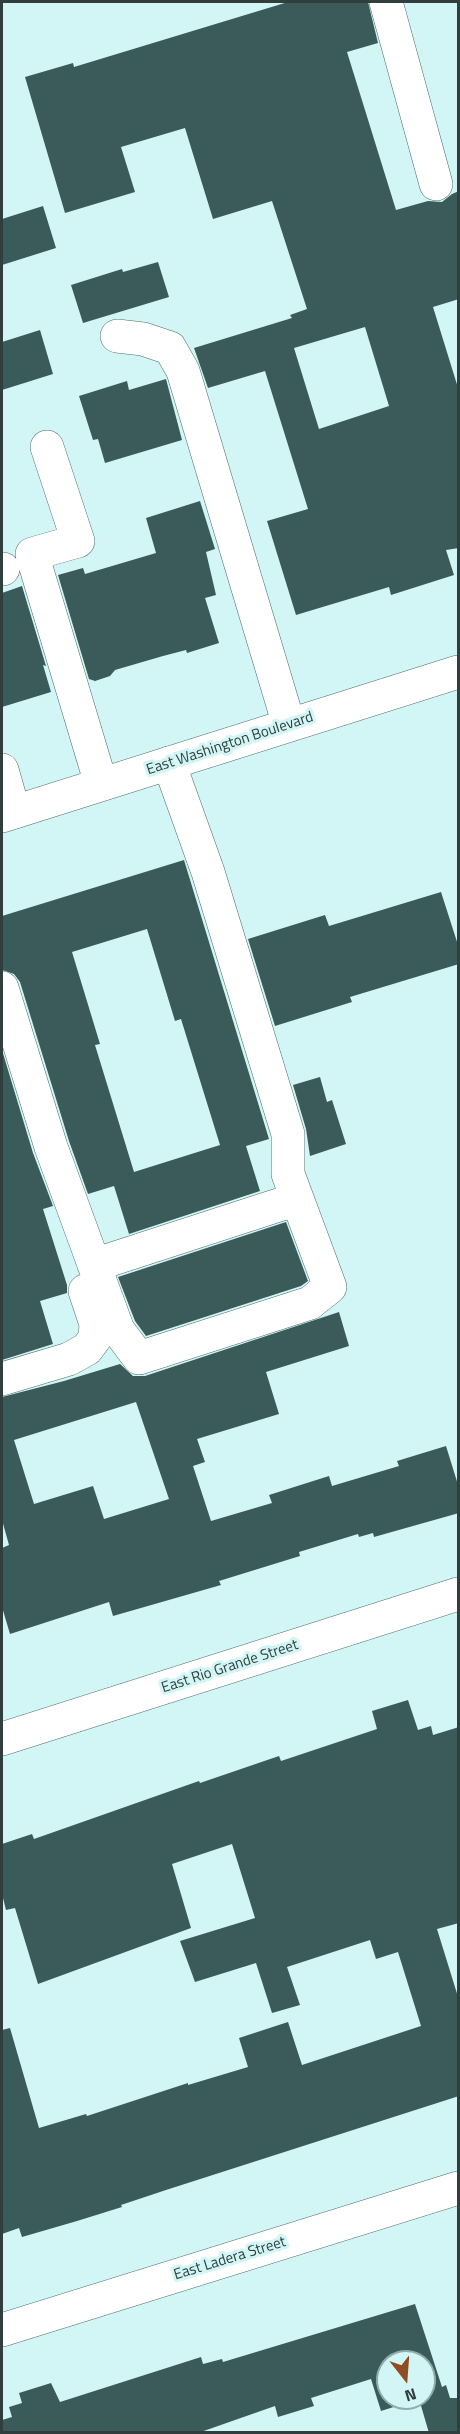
<!DOCTYPE html>
<style>
body{margin:0}
#map{position:relative;width:460px;height:2434px;overflow:hidden;background:#d2f6f5;font-family:"Titillium Web",sans-serif}
canvas{display:block}
.frame{position:absolute;inset:0;border:3px solid #303e3e;pointer-events:none}
.north{position:absolute;left:376px;top:2350px;width:60px;height:60px;box-sizing:border-box;background:#d2f6f5;border:2px solid #91acac;border-radius:50%;rotate:163deg;font-size:16px;font-weight:700;line-height:24px;text-align:center;color:#303e3e}
.north::after{content:'';display:block;margin:auto;width:21px;height:27px;background:#914c22;clip-path:polygon(50% 0,100% 100%,50% 72%,0 100%)}
</style>
<div id="map">
<canvas width="460" height="2434"></canvas>
<div class="frame"></div>
<div class="north">N</div>
</div>
<script>
const g = document.querySelector('canvas').getContext('2d');
g.lineJoin = 'round';
function paint(path, color) {
  g.fillStyle = color;
  g.fill(path, 'evenodd');
}
function poly(rows) {
  const path = new Path2D();
  for (const r of rows) {
    path.moveTo(r[0], r[1]);
    for (let i = 2; i < r.length; i += 2) path.lineTo(r[i], r[i + 1]);
  }
  return path;
}
function trace(path, color, width, dash) {
  g.strokeStyle = color;
  g.lineWidth = width;
  g.lineCap = dash ? 'butt' : 'round';
  g.setLineDash(dash || []);
  g.stroke(path);
}
function write(font, color, halo, rows, align = 'center') {
  g.font = font + ' "Titillium Web",sans-serif';
  g.lineWidth = 6;
  g.setLineDash([]);
  g.textBaseline = 'middle';
  g.strokeStyle = halo;
  g.fillStyle = color;
  for (const [text, x, y, turn = 0] of rows) {
    g.save();
    g.translate(x, y);
    g.rotate((+turn || 0) * Math.PI / 180);
    g.textAlign = isNaN(turn) ? turn : align;
    if (halo) g.strokeText(text, 0, 0);
    g.fillText(text, 0, 0);
    g.restore();
  }
}
paint(poly([
 [288,2,368,2,378,43,347,52,396,210,428,201,442,202,452,194,459,191,459,299,433,307,459,391,459,548,446,550,454,575,391,595,389,587,296,615,267,521,308,509,265,371,208,388,194,348,292,318,290,315,307,309,272,201,213,219,185,128,121,147,135,192,65,213,25,77,73,63,74,67],
 [365,327,389,406,319,429,294,348],
 [43,206,56,248,2,265,2,219],
 [158,262,169,297,83,323,71,285,122,269,123,272],
 [40,330,53,374,2,390,2,342],
 [166,379,182,440,105,463,98,439,93,440,79,396,127,381,129,390],
 [200,501,215,549,206,552,216,595,205,598,219,643,187,653,186,650,163,656,115,670,110,676,95,681,89,679,58,575,83,568,85,574,156,553,146,518],
 [22,586,46,666,43,665,51,692,2,707,2,593],
 [184,860,269,1139,246,1146,260,1191,129,1234,114,1186,88,1194,69,1141,20,982,14,974,2,970,2,916],
 [147,929,175,1021,181,1019,220,1145,134,1172,95,1045,100,1044,72,952],
 [441,892,459,948,459,964,350,997,352,1002,275,1026,248,939,325,915,329,926],
 [2,1050,33,1153,53,1206,43,1209,67,1285,67,1293,40,1301,53,1344,2,1360],
 [320,1077,327,1102,332,1100,346,1144,310,1156,306,1129,293,1085],
 [286,1222,308,1281,301,1286,146,1336,135,1321,118,1277],
 [339,1312,349,1346,266,1372,279,1414,197,1439,205,1462,193,1466,211,1521,272,1503,269,1495,329,1476,332,1486,399,1466,397,1461,446,1446,459,1488,459,1513,374,1537,373,1533,359,1537,358,1534,299,1552,300,1556,219,1581,221,1585,113,1616,109,1602,10,1634,2,1607,2,1548,9,1545,2,1520,2,1397,64,1381,120,1364,133,1376,145,1376],
 [136,1402,169,1499,104,1519,93,1486,34,1504,14,1440],
 [408,1700,418,1730,431,1726,433,1735,459,1727,459,1923,437,1929,459,2000,459,2096,166,2190,121,2205,122,2207,77,2221,22,2237,19,2228,2,2234,2,2030,10,2028,39,2128,86,2114,87,2116,188,2083,188,2085,248,2067,239,2038,288,2022,302,2065,421,2026,398,1952,376,1959,370,1940,287,1967,300,2005,272,2013,256,1963,195,1982,180,1941,255,1918,232,1844,172,1864,191,1928,38,1984,15,1908,6,1910,2,1894,2,1844,32,1834,34,1839,199,1781,200,1783,279,1756,281,1761,377,1729,372,1711],
 [415,2304,442,2387,446,2385,450,2398,459,2398,459,2433,429,2433,419,2399,381,2411,371,2379,311,2398,314,2406,278,2417,275,2406,198,2433,2,2433,2,2420,12,2417,9,2407,22,2403,19,2393,51,2383,60,2402,201,2357,203,2364,222,2359,223,2362],
 [388,2362,424,2362,424,2398,388,2398]
]), '#3b5b5b');
const minor = poly([
 [386,2,436,184],
 [117,336,143,339,170,348,183,371,289,725],
 [47,447,78,541,32,554,101,784],
 [2,569,3,569],
 [2,770,14,812],
 [2,988,51,1147,118,1330,139,1358,310,1303,330,1287,288,1174,288,1134,208,872,169,763],
 [94,1265,297,1199],
 [2,1379,69,1359,87,1349,95,1338,96,1324,85,1291],
 [2,1739,458,1594],
 [2,2330,458,2188]
]);
const major = poly([
 [2,816,458,672]
]);
trace(minor, '#4d6d6d', 34);
trace(major, '#4d6d6d', 34);
trace(minor, '#fff', 33);
trace(major, '#fff', 33);
write('15px', '#303e3e', '#d2f6f5', [
 ["East Washington Boulevard",230,744,-18],
 ["East Rio Grande Street",230,1667,-18],
 ["East Ladera Street",230,2259,-17]
]);
</script>
